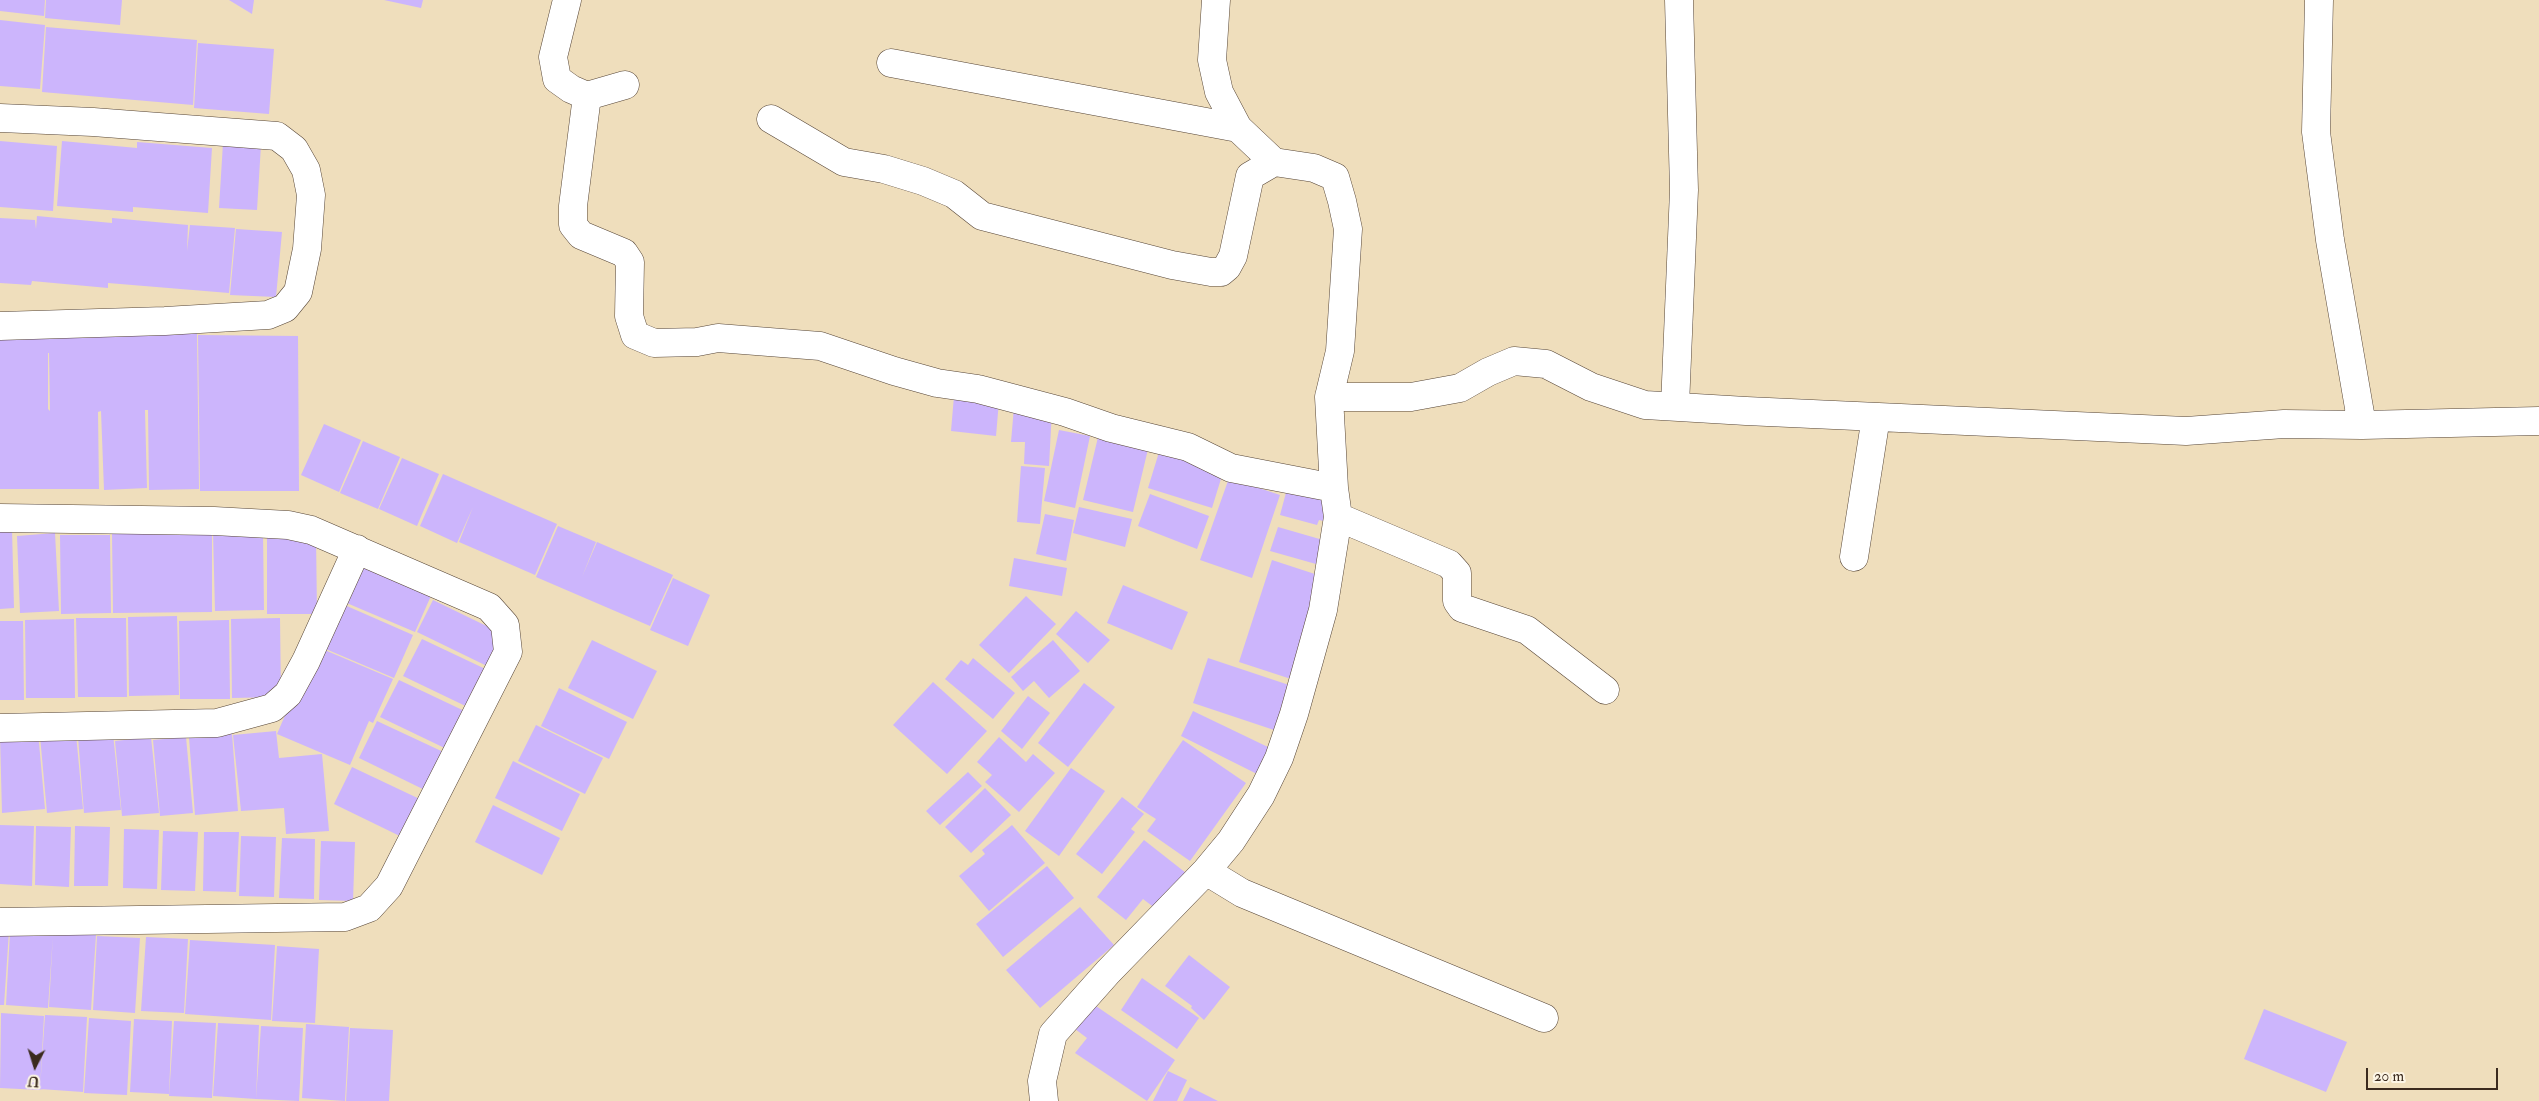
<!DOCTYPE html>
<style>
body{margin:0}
#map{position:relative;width:2539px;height:1101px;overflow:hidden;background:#efdebc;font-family:"IM FELL Double Pica",serif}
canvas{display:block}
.north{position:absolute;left:10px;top:1041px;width:50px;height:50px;-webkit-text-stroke:4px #fcf5e5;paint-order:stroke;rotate:185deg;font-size:14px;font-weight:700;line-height:20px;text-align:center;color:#3b2a1e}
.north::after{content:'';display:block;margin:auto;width:18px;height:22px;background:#3b2a1e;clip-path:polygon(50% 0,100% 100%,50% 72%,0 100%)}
.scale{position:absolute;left:2366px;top:1068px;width:132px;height:22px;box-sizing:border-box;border:2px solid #3b2a1e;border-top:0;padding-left:6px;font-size:15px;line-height:18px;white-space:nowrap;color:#3b2a1e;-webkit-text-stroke:4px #fcf5e5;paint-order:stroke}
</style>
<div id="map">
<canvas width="2539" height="1101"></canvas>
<div class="north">U</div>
<div class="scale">20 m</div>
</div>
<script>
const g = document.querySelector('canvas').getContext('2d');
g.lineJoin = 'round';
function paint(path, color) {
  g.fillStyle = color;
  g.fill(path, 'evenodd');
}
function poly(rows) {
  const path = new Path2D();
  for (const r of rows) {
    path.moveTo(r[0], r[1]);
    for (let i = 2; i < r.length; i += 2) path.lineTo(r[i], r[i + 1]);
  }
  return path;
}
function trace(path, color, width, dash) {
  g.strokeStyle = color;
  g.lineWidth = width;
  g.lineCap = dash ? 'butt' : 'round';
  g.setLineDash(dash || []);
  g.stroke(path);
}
paint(poly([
 [0,0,45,0,44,16,0,11],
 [46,0,122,0,120,25,45,18],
 [229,0,254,0,252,14],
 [384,0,423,0,421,8],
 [0,20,45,25,40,89,0,86],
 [46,27,197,40,193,105,42,92],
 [198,43,274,49,269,114,194,108],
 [0,141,57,146,53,211,0,207],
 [62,141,137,148,137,142,212,148,208,213,133,207,133,212,57,206],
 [223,143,261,145,257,210,219,208],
 [37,216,112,223,112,218,188,225,187,251,190,225,235,228,229,293,108,283,108,288,32,281,31,285,0,283,0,218,35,220,36,229],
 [236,229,282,232,276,297,230,295],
 [0,332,197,333,199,489,149,490,148,410,145,410,147,488,104,490,101,411,98,412,99,489,0,489],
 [48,353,49,353,50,411,48,409],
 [198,335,298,336,299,491,200,491],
 [954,396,999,401,996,436,951,431],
 [1014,407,1052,410,1049,466,1024,464,1025,442,1011,442],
 [324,424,361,440,339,492,301,475],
 [1059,430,1090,436,1075,508,1044,501],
 [1099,433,1149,445,1133,512,1083,500],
 [363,441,400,457,378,509,340,493],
 [1160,449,1224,469,1212,508,1148,488],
 [402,458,439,474,417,526,379,509],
 [1021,466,1045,468,1040,524,1017,522],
 [443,474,557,524,535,575,459,542,473,507,457,543,420,526],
 [1229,478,1280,495,1252,578,1200,560],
 [1287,489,1334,501,1328,522,1319,520,1317,525,1280,515],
 [1150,494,1209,516,1197,549,1138,526],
 [1079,507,1132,519,1125,547,1073,533],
 [1045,514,1074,520,1066,561,1036,554],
 [558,526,596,542,582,577,597,542,673,575,650,626,536,577],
 [1278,527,1330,542,1323,566,1270,551],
 [12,529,14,608,0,609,0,530],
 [213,532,263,532,264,610,215,611],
 [55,533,59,611,20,613,17,536],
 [112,534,212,534,212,612,113,613],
 [60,535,110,535,111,613,61,614],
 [316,535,317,614,267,614,267,536],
 [361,557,434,589,415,632,342,601],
 [1014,558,1067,568,1062,596,1009,586],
 [1272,560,1324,577,1291,679,1239,662],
 [673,578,710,595,688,646,650,630],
 [1123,585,1188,612,1172,650,1107,623],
 [1026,596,1056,624,1009,673,979,645],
 [433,600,505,635,489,667,417,632],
 [340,603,413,635,394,678,321,647],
 [1076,611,1110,640,1088,663,1056,634],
 [177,616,179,695,129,696,128,617],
 [76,618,126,618,127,697,78,697],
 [280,618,281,697,232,698,231,619],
 [74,619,75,698,26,698,25,620],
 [229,620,230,699,180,699,179,621],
 [0,621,23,621,24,700,0,700],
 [422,639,496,674,478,712,403,676],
 [592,640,657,671,633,719,568,688],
 [1053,640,1080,671,1049,698,1034,681,1023,691,1011,677],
 [320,648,393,679,373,723,369,721,350,765,277,734,296,690],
 [973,658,1015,693,993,719,945,679,961,660,968,665],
 [1208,658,1289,685,1274,730,1193,703],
 [399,680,473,715,455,753,380,717],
 [933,682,987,731,947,774,893,725],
 [1084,683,1115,707,1068,767,1038,743],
 [559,688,627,722,609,759,541,726],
 [1028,696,1050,713,1022,749,1001,731],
 [1193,711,1270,748,1257,774,1181,736],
 [377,721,452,756,433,794,359,758],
 [536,725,603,758,585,794,518,761],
 [276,731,279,758,322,754,329,831,286,834,284,808,241,811,233,735],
 [38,732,45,809,2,813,0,736],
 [76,734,83,809,47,813,40,736],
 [113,734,121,810,84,813,78,737],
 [232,734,238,811,195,815,189,738],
 [151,737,159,813,122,816,115,741],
 [186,737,193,813,160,816,153,740],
 [999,737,1026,762,1033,754,1055,773,1019,812,985,782,992,775,977,762],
 [1183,740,1246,783,1190,861,1147,831,1156,819,1137,807],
 [513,761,580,794,562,831,495,798],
 [352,767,426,802,408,840,334,804],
 [1071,768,1105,791,1059,856,1025,831],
 [968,772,982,786,940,825,926,811],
 [985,788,1011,815,971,853,945,827],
 [1122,797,1144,814,1131,829,1135,832,1102,874,1076,854],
 [493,805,560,838,542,875,475,842],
 [0,825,34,826,32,886,0,884],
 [1012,825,1045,863,989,911,959,876,985,854,982,850],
 [36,826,71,827,69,887,35,885],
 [75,826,110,827,108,886,74,886],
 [124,829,159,830,157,889,123,888],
 [163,831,198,832,195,891,161,890],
 [204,832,239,832,236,892,203,891],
 [241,836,276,837,274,897,239,896],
 [282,838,315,839,314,899,279,898],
 [1144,840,1186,873,1156,909,1143,899,1126,920,1097,897],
 [321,841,355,842,353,901,319,900],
 [1047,866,1074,898,1003,957,976,924],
 [1080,907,1114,945,1040,1008,1006,970],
 [0,930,9,931,4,1005,0,1005],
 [10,932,53,934,48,1008,6,1005],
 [53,933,96,935,91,1010,49,1007],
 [97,936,140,938,135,1013,93,1010],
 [146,937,188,939,184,1013,141,1011],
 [190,940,275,945,271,1020,185,1014],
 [277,946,319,949,315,1023,272,1021],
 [1189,955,1230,987,1204,1020,1191,1008,1192,1006,1165,986],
 [1142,978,1199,1018,1177,1049,1121,1010],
 [1093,1004,1175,1060,1147,1101,1075,1053,1087,1038,1075,1029],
 [2264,1009,2347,1042,2326,1092,2244,1059],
 [1,1013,44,1016,40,1090,0,1088],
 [45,1015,87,1017,83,1092,40,1089],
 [89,1018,131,1021,127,1095,84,1093],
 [134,1019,172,1021,169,1094,130,1092],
 [174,1021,216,1023,212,1098,169,1096],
 [218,1023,259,1025,256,1099,213,1096],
 [306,1024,349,1027,345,1101,302,1098],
 [261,1026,303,1028,299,1101,256,1099],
 [350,1028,393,1030,389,1101,346,1101],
 [1168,1071,1187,1080,1177,1101,1153,1101],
 [1190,1087,1218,1101,1183,1101]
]), '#ccb5fc');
const minor = poly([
 [567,0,553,57,557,79,571,89,587,96,625,85],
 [2319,0,2316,132,2330,240,2362,425],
 [891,63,1238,128],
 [587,96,573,206,573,225,581,235,624,253,630,262,629,316,635,335,654,343,697,342,718,338,820,346,894,371,937,383,978,389,1065,412,1111,428,1188,447,1231,468,1334,488],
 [0,118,93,122,277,136,294,149,306,170,311,195,307,249,298,292,285,308,268,315,165,321,0,326],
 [771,119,844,162,884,169,923,181,954,194,982,216,1172,265,1211,272,1221,272,1227,267,1233,256,1250,176,1274,162],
 [1329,397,1411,397,1460,388,1488,372,1514,361,1546,364,1591,387,1645,405,1746,411,2186,431,2284,424,2362,425,2539,421],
 [1675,406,1684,190,1679,0],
 [1338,517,1449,564,1457,573,1457,601,1462,608,1527,630,1605,690],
 [0,518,214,521,288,525,311,530,489,607,505,625,508,652,389,886,369,908,345,917,0,922],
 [1854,557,1876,417],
 [0,728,217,723,272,708,288,694,306,661,357,549],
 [1206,871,1242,893,1544,1018],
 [1044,1101,1042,1081,1053,1034,1108,972,1206,871,1231,841,1261,795,1279,758,1294,714,1323,610,1338,517,1334,488,1329,397,1340,351,1348,229,1342,201,1335,177,1314,168,1274,162,1238,128,1219,92,1212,60,1216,0]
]);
trace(minor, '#564536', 29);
trace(minor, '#fff', 28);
</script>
